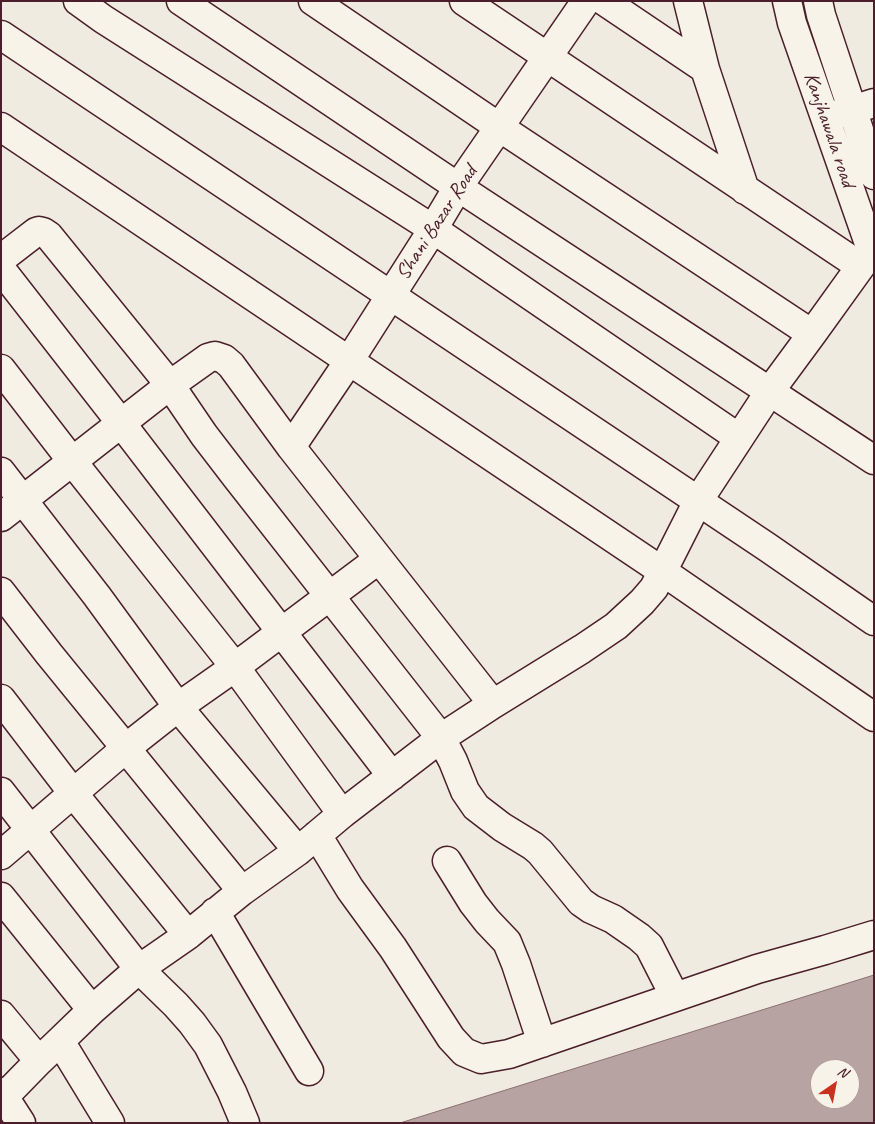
<!DOCTYPE html>
<style>
body{margin:0}
#map{position:relative;width:875px;height:1124px;overflow:hidden;background:#f0ebe0;font-family:Caveat,sans-serif}
canvas{display:block}
.frame{position:absolute;inset:0;border:2px solid #4a1f2b;pointer-events:none}
.north{position:absolute;left:810px;top:1059px;width:50px;height:50px;box-sizing:border-box;background:#f7f3e8;border:1px solid #b29e9c;border-radius:50%;rotate:33deg;font-size:14px;font-weight:700;line-height:20px;text-align:center;color:#4a1f2b}
.north::after{content:'';display:block;margin:auto;width:18px;height:22px;background:#c8321e;clip-path:polygon(50% 0,100% 100%,50% 72%,0 100%)}
</style>
<div id="map">
<canvas width="875" height="1124"></canvas>
<div class="frame"></div>
<div class="north">N</div>
</div>
<script>
const g = document.querySelector('canvas').getContext('2d');
g.lineJoin = 'round';
function paint(path, color) {
  g.fillStyle = color;
  g.fill(path, 'evenodd');
}
function poly(rows) {
  const path = new Path2D();
  for (const r of rows) {
    path.moveTo(r[0], r[1]);
    for (let i = 2; i < r.length; i += 2) path.lineTo(r[i], r[i + 1]);
  }
  return path;
}
function trace(path, color, width, dash) {
  g.strokeStyle = color;
  g.lineWidth = width;
  g.lineCap = dash ? 'butt' : 'round';
  g.setLineDash(dash || []);
  g.stroke(path);
}
function write(font, color, halo, rows, align = 'center') {
  g.font = font + ' Caveat,sans-serif';
  g.lineWidth = 5;
  g.setLineDash([]);
  g.textBaseline = 'middle';
  g.strokeStyle = halo;
  g.fillStyle = color;
  for (const [text, x, y, turn = 0] of rows) {
    g.save();
    g.translate(x, y);
    g.rotate((+turn || 0) * Math.PI / 180);
    g.textAlign = isNaN(turn) ? turn : align;
    if (halo) g.strokeText(text, 0, 0);
    g.fillText(text, 0, 0);
    g.restore();
  }
}
const water = poly([
 [874,975,874,1123,400,1123,874,975],
 [820,1069,850,1069,850,1099,820,1099,820,1069]
]);
paint(water, '#b7a4a2');
trace(water, '#8b6f72', 1);
const minor = poly([
 [78,1,103,19,433,229,739,438],
 [181,1,458,187,874,460],
 [313,1,499,127,812,334],
 [464,1,860,266],
 [604,1,705,69],
 [688,1,705,69,745,190],
 [1,35,767,547,874,621],
 [829,117,874,103],
 [1,127,662,571,874,717],
 [1,259,36,232,39,231,43,232,49,236,170,385,204,435,237,478,441,738,453,761,465,791,476,807,502,827,533,846,540,852,581,902,591,909,613,919,639,937,649,946,675,997],
 [1,269,121,423,392,776],
 [1,369,72,461,235,667,342,814],
 [291,447,349,361,433,229,458,187,586,1],
 [1,472,97,596,178,707,298,851],
 [1,517,170,385,208,358,215,356,224,359,231,365,291,447,493,704],
 [1,592,49,654,242,891],
 [1,699,73,793,188,935],
 [1,792,139,969,176,1005,192,1023,208,1045,232,1092,245,1123],
 [317,835,350,889,393,948,451,1038,464,1052,481,1059,509,1054,757,969,825,950,874,935],
 [1,855,126,748,178,707,235,667,379,559],
 [447,861,473,903,487,921,507,942,516,964,542,1043],
 [1,897,92,1010],
 [215,912,309,1071],
 [1,1015,39,1061],
 [60,1041,110,1123],
 [1,1092,21,1123],
 [1,1100,39,1061,60,1041,92,1010,139,969,188,935,242,891,298,851,342,814,441,738,493,704,582,649,616,626,642,602,654,588,698,501,770,391,812,334,871,252]
]);
const major = poly([
 [787,1,792,23,874,258],
 [818,1,821,15,874,175]
]);
trace(minor, '#4a1f2b', 31);
trace(major, '#4a1f2b', 31);
trace(minor, '#f7f3e8', 28);
trace(major, '#f7f3e8', 28);
write('21px', '#4a1f2b', '#f7f3e8', [
 ["Kanjhawala road",829,130,71],
 ["Shani Bazar Road",437,223,-57]
]);
</script>
